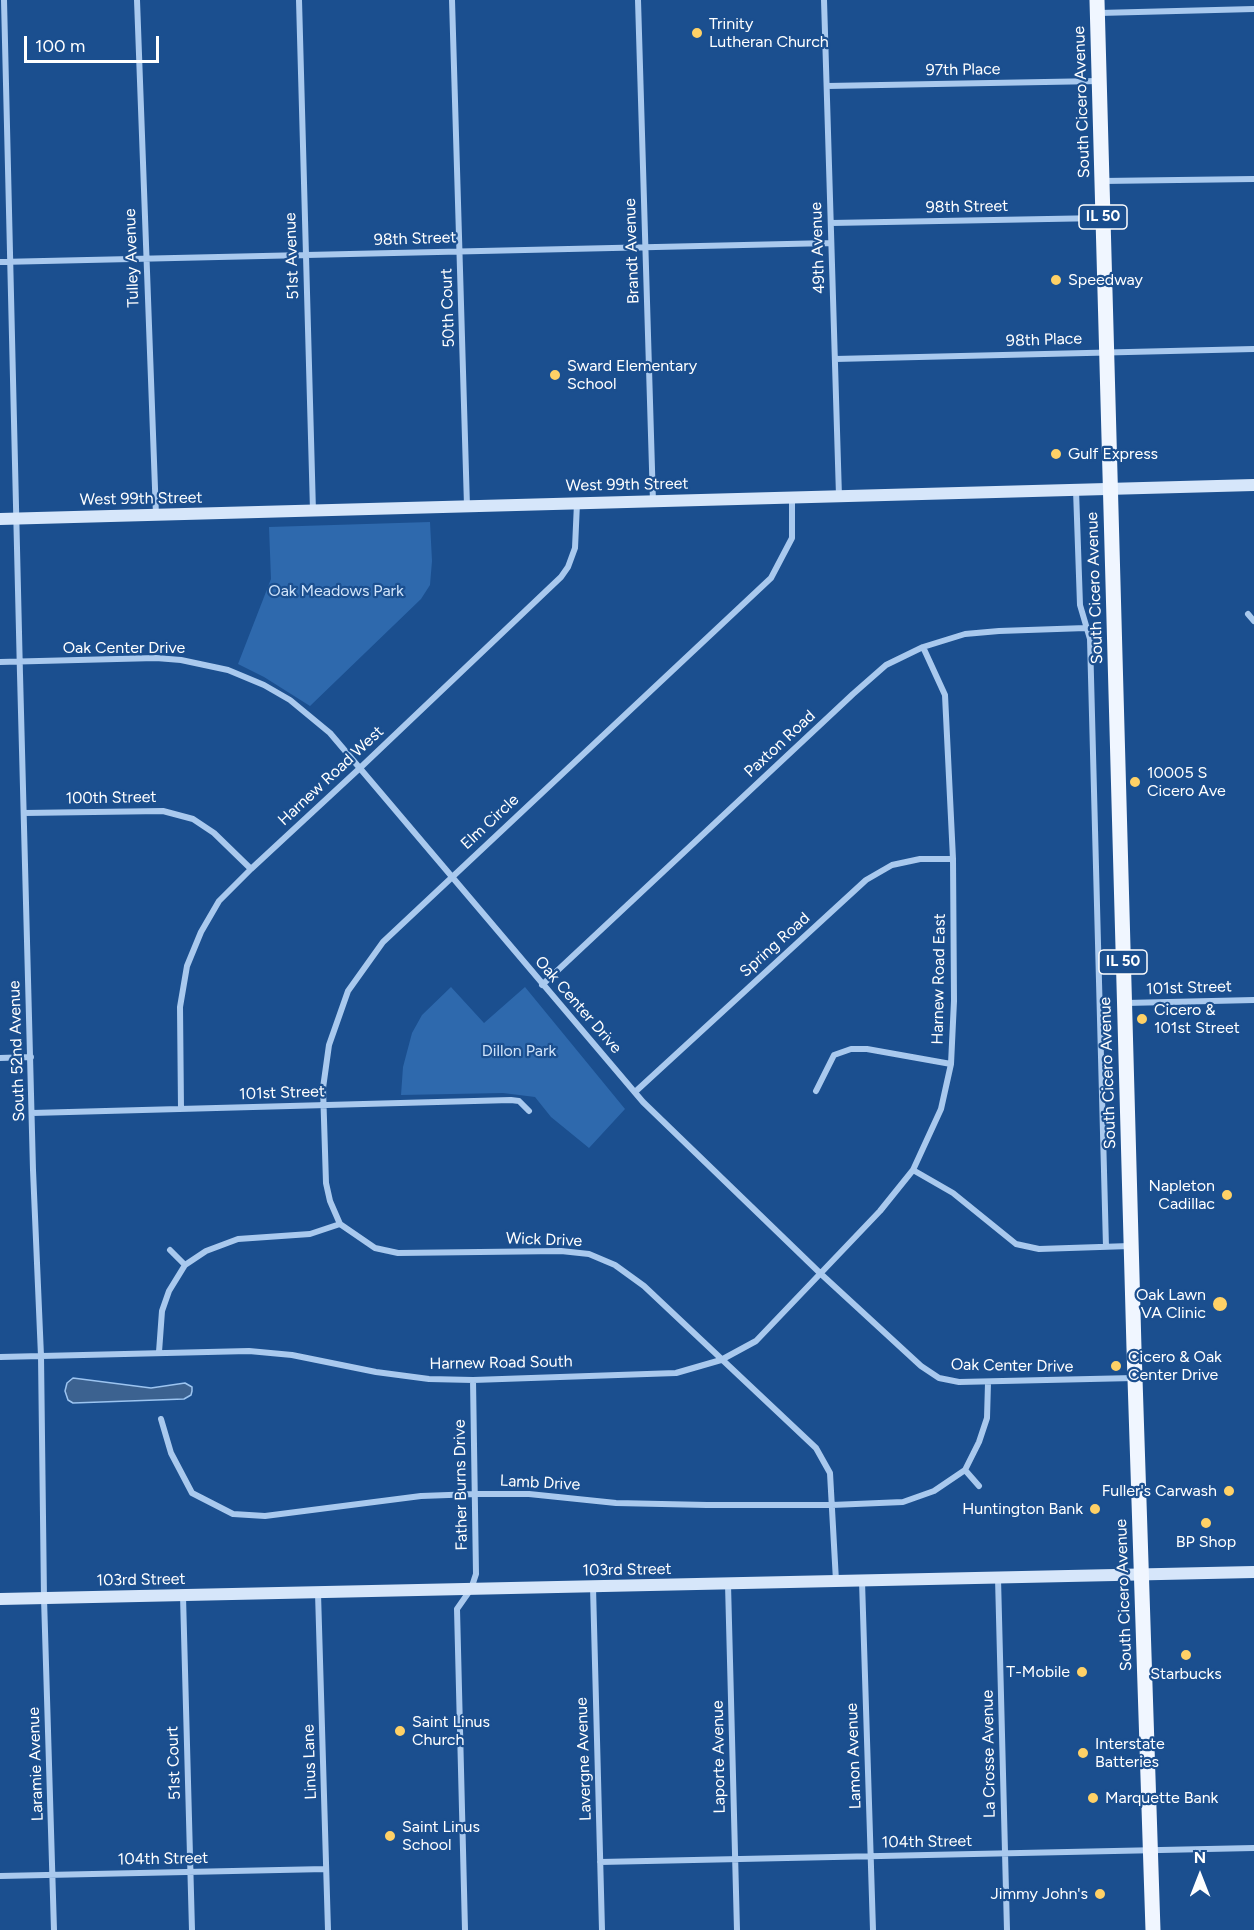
<!DOCTYPE html>
<style>
body{margin:0}
#map{position:relative;width:1254px;height:1930px;overflow:hidden;background:#1b4f8f;font-family:Figtree,sans-serif}
canvas{display:block}
.north{position:absolute;left:1170px;top:1846px;width:60px;height:60px;-webkit-text-stroke:4px #1b4f8f;paint-order:stroke;rotate:0deg;font-size:16px;font-weight:700;line-height:24px;text-align:center;color:#fff}
.north::after{content:'';display:block;margin:auto;width:21px;height:27px;background:#fff;clip-path:polygon(50% 0,100% 100%,50% 72%,0 100%)}
.scale{position:absolute;left:24px;top:36px;width:135px;height:27px;box-sizing:border-box;border:3px solid #fff;border-top:0;padding-left:8px;font-size:18px;line-height:21px;white-space:nowrap;color:#fff;-webkit-text-stroke:4px #1b4f8f;paint-order:stroke}
</style>
<div id="map">
<canvas width="1254" height="1930"></canvas>
<div class="north">N</div>
<div class="scale">100 m</div>
</div>
<script>
const g = document.querySelector('canvas').getContext('2d');
g.lineJoin = 'round';
function paint(path, color) {
  g.fillStyle = color;
  g.fill(path, 'evenodd');
}
function poly(rows) {
  const path = new Path2D();
  for (const r of rows) {
    path.moveTo(r[0], r[1]);
    for (let i = 2; i < r.length; i += 2) path.lineTo(r[i], r[i + 1]);
  }
  return path;
}
function trace(path, color, width, dash) {
  g.strokeStyle = color;
  g.lineWidth = width;
  g.lineCap = dash ? 'butt' : 'round';
  g.setLineDash(dash || []);
  g.stroke(path);
}
function write(font, color, halo, rows, align = 'center') {
  g.font = font + ' Figtree,sans-serif';
  g.lineWidth = 4.5;
  g.setLineDash([]);
  g.textBaseline = 'middle';
  g.strokeStyle = halo;
  g.fillStyle = color;
  for (const [text, x, y, turn = 0] of rows) {
    g.save();
    g.translate(x, y);
    g.rotate((+turn || 0) * Math.PI / 180);
    g.textAlign = isNaN(turn) ? turn : align;
    if (halo) g.strokeText(text, 0, 0);
    g.fillText(text, 0, 0);
    g.restore();
  }
}
paint(poly([
 [430,522,432,561,430,585,421,599,310,706,264,677,238,664,271,579,269,527],
 [451,987,484,1023,525,987,625,1109,589,1148,551,1117,535,1097,503,1093,401,1095,403,1067,412,1033,422,1015]
]), '#2e69ad');
const water = poly([
 [73,1378,151,1388,185,1383,192,1387,192,1391,191,1395,184,1399,73,1403,68,1400,65,1391,67,1383,73,1378]
]);
paint(water, '#3c6290');
trace(water, '#9cc4f0', 1.5);
trace(poly([
 [4,0,20,674,33,1170,41,1356,44,1598,54,1930],
 [137,0,156,515],
 [299,0,313,511],
 [452,0,467,506],
 [638,0,653,502],
 [824,0,839,496],
 [1099,13,1254,9],
 [827,86,1099,81],
 [1102,181,1254,179],
 [831,223,1102,218],
 [0,262,831,243],
 [835,359,1254,349],
 [1076,490,1080,605,1090,639,1106,1247],
 [1248,614,1254,621],
 [0,662,156,658,181,660,228,670,264,685,290,700,330,733,643,1102,821,1274,921,1366,939,1378,959,1382,1134,1378],
 [24,813,163,811,193,819,214,833,251,869],
 [542,985,853,694,886,665,923,647,965,634,999,631,1086,628],
 [1126,1003,1254,1000],
 [0,1058,31,1057],
 [816,1091,834,1055,851,1049,867,1049,951,1064],
 [635,1092,866,880,892,865,920,859,953,859],
 [181,1109,180,1007,187,966,201,932,219,901,251,869,360,768,561,577,568,567,575,548,577,503],
 [32,1113,511,1100,519,1101,529,1111],
 [913,1170,953,1193,1016,1244,1039,1249,1130,1246],
 [340,1224,330,1201,326,1183,323,1088,329,1045,348,991,383,942,771,578,792,538,792,498],
 [170,1250,185,1265],
 [159,1352,162,1311,169,1291,185,1265,206,1251,238,1239,310,1234,340,1224,375,1248,398,1253,561,1251,589,1254,615,1265,644,1286,816,1448,830,1473,836,1581],
 [0,1357,249,1351,292,1355,376,1372,429,1379,473,1380,676,1373,721,1360,756,1341,880,1211,913,1170,941,1109,951,1064,954,1001,953,859,945,695,923,647],
 [161,1419,171,1453,192,1493,233,1514,265,1516,421,1496,476,1494,529,1494,616,1503,707,1505,832,1505,903,1502,934,1491,965,1470,979,1442,987,1418,988,1383],
 [965,1470,979,1486],
 [998,1578,1007,1930],
 [862,1581,873,1930],
 [728,1584,737,1930],
 [593,1587,602,1930],
 [318,1593,328,1930],
 [183,1596,192,1930],
 [600,1862,1254,1848],
 [0,1876,326,1869],
 [465,1930,457,1609,471,1589,476,1574,473,1380]
]), '#a9c9ee', 6);
trace(poly([
 [0,519,1254,485],
 [0,1599,1254,1572]
]), '#d6e6fa', 12);
trace(poly([
 [1097,0,1134,1348,1153,1930]
]), '#f0f6ff', 15);
for (const [x, y, r, color] of [
 [697,33,6,"#ffd166"],
 [1056,280,6,"#ffd166"],
 [555,375,6,"#ffd166"],
 [1056,454,6,"#ffd166"],
 [1135,782,6,"#ffd166"],
 [1142,1019,6,"#ffd166"],
 [1227,1195,6,"#ffd166"],
 [1220,1304,8,"#ffd166"],
 [1116,1366,6,"#ffd166"],
 [1229,1491,6,"#ffd166"],
 [1095,1509,6,"#ffd166"],
 [1206,1523,6,"#ffd166"],
 [1186,1655,6,"#ffd166"],
 [1082,1672,6,"#ffd166"],
 [400,1731,6,"#ffd166"],
 [1083,1753,6,"#ffd166"],
 [1093,1798,6,"#ffd166"],
 [390,1836,6,"#ffd166"],
 [1100,1894,6,"#ffd166"]
]) {
  const dot = new Path2D();
  dot.arc(x, y, r, 0, 2 * Math.PI);
  g.fillStyle = color;
  g.fill(dot);
  trace(dot, '#1b4f8f', 2);
}
for (const [x, y, w] of [
 [1103,217,48],
 [1123,962,48]
]) {
  const box = new Path2D();
  box.roundRect(x - w / 2, y - 12, w, 24, 4.5);
  g.fillStyle = '#1b4f8f';
  g.fill(box);
  trace(box, '#fff', 1.5);
}
write('bold 15px', '#fff', null, [
 ["IL 50",1103,217],
 ["IL 50",1123,962]
]);
write('16px', '#fff', '#1b4f8f', [
 ["Trinity",709,24],
 ["Lutheran Church",709,42],
 ["Speedway",1068,280],
 ["Sward Elementary",567,366],
 ["School",567,384],
 ["Gulf Express",1068,454],
 ["10005 S",1147,773],
 ["Cicero Ave",1147,791],
 ["Cicero &",1154,1010],
 ["101st Street",1154,1028],
 ["Napleton",1215,1186,"right"],
 ["Cadillac",1215,1204,"right"],
 ["Oak Lawn",1206,1295,"right"],
 ["VA Clinic",1206,1313,"right"],
 ["Cicero & Oak",1128,1357],
 ["Center Drive",1128,1375],
 ["Fuller's Carwash",1217,1491,"right"],
 ["Huntington Bank",1083,1509,"right"],
 ["BP Shop",1206,1542,"center"],
 ["T-Mobile",1070,1672,"right"],
 ["Starbucks",1186,1674,"center"],
 ["Saint Linus",412,1722],
 ["Church",412,1740],
 ["Interstate",1095,1744],
 ["Batteries",1095,1762],
 ["Marquette Bank",1105,1798],
 ["Saint Linus",402,1827],
 ["School",402,1845],
 ["Jimmy John's",1088,1894,"right"]
], 'left');
write('16px', '#fff', '#1b4f8f', [
 ["97th Place",963,70,-1],
 ["South Cicero Avenue",1082,102,-92],
 ["98th Street",967,207,-1],
 ["98th Street",415,239,-2],
 ["49th Avenue",818,248,-92],
 ["Brandt Avenue",632,251,-92],
 ["51st Avenue",292,256,-92],
 ["Tulley Avenue",132,258,-92],
 ["50th Court",448,308,-92],
 ["98th Place",1044,340,-2],
 ["West 99th Street",627,485,-1],
 ["West 99th Street",141,499,-1],
 ["South Cicero Avenue",1095,588,-92],
 ["Oak Center Drive",124,648],
 ["Paxton Road",780,744,-43],
 ["Harnew Road West",331,776,-43],
 ["100th Street",111,798,-1],
 ["Elm Circle",490,822,-43],
 ["Spring Road",775,945,-42],
 ["Harnew Road East",939,979,-89],
 ["101st Street",1189,988,-2],
 ["Oak Center Drive",578,1005,49],
 ["South 52nd Avenue",17,1051,-92],
 ["South Cicero Avenue",1108,1073,-92],
 ["101st Street",282,1093,-2],
 ["Wick Drive",544,1240,2],
 ["Harnew Road South",501,1363,-1],
 ["Oak Center Drive",1012,1366,1],
 ["Lamb Drive",540,1483,3],
 ["Father Burns Drive",461,1485,-91],
 ["103rd Street",627,1570,-1],
 ["103rd Street",141,1580,-1],
 ["South Cicero Avenue",1124,1595,-92],
 ["La Crosse Avenue",989,1754,-91],
 ["Lamon Avenue",854,1756,-92],
 ["Laporte Avenue",719,1757,-91],
 ["Lavergne Avenue",584,1759,-92],
 ["Linus Lane",310,1762,-92],
 ["51st Court",174,1763,-92],
 ["Laramie Avenue",36,1764,-92],
 ["104th Street",927,1842,-1],
 ["104th Street",163,1859,-1]
]);
write('16px', '#cfe3fa', '#1b4f8f', [
 ["Oak Meadows Park",336,591],
 ["Dillon Park",519,1051]
]);
</script>
